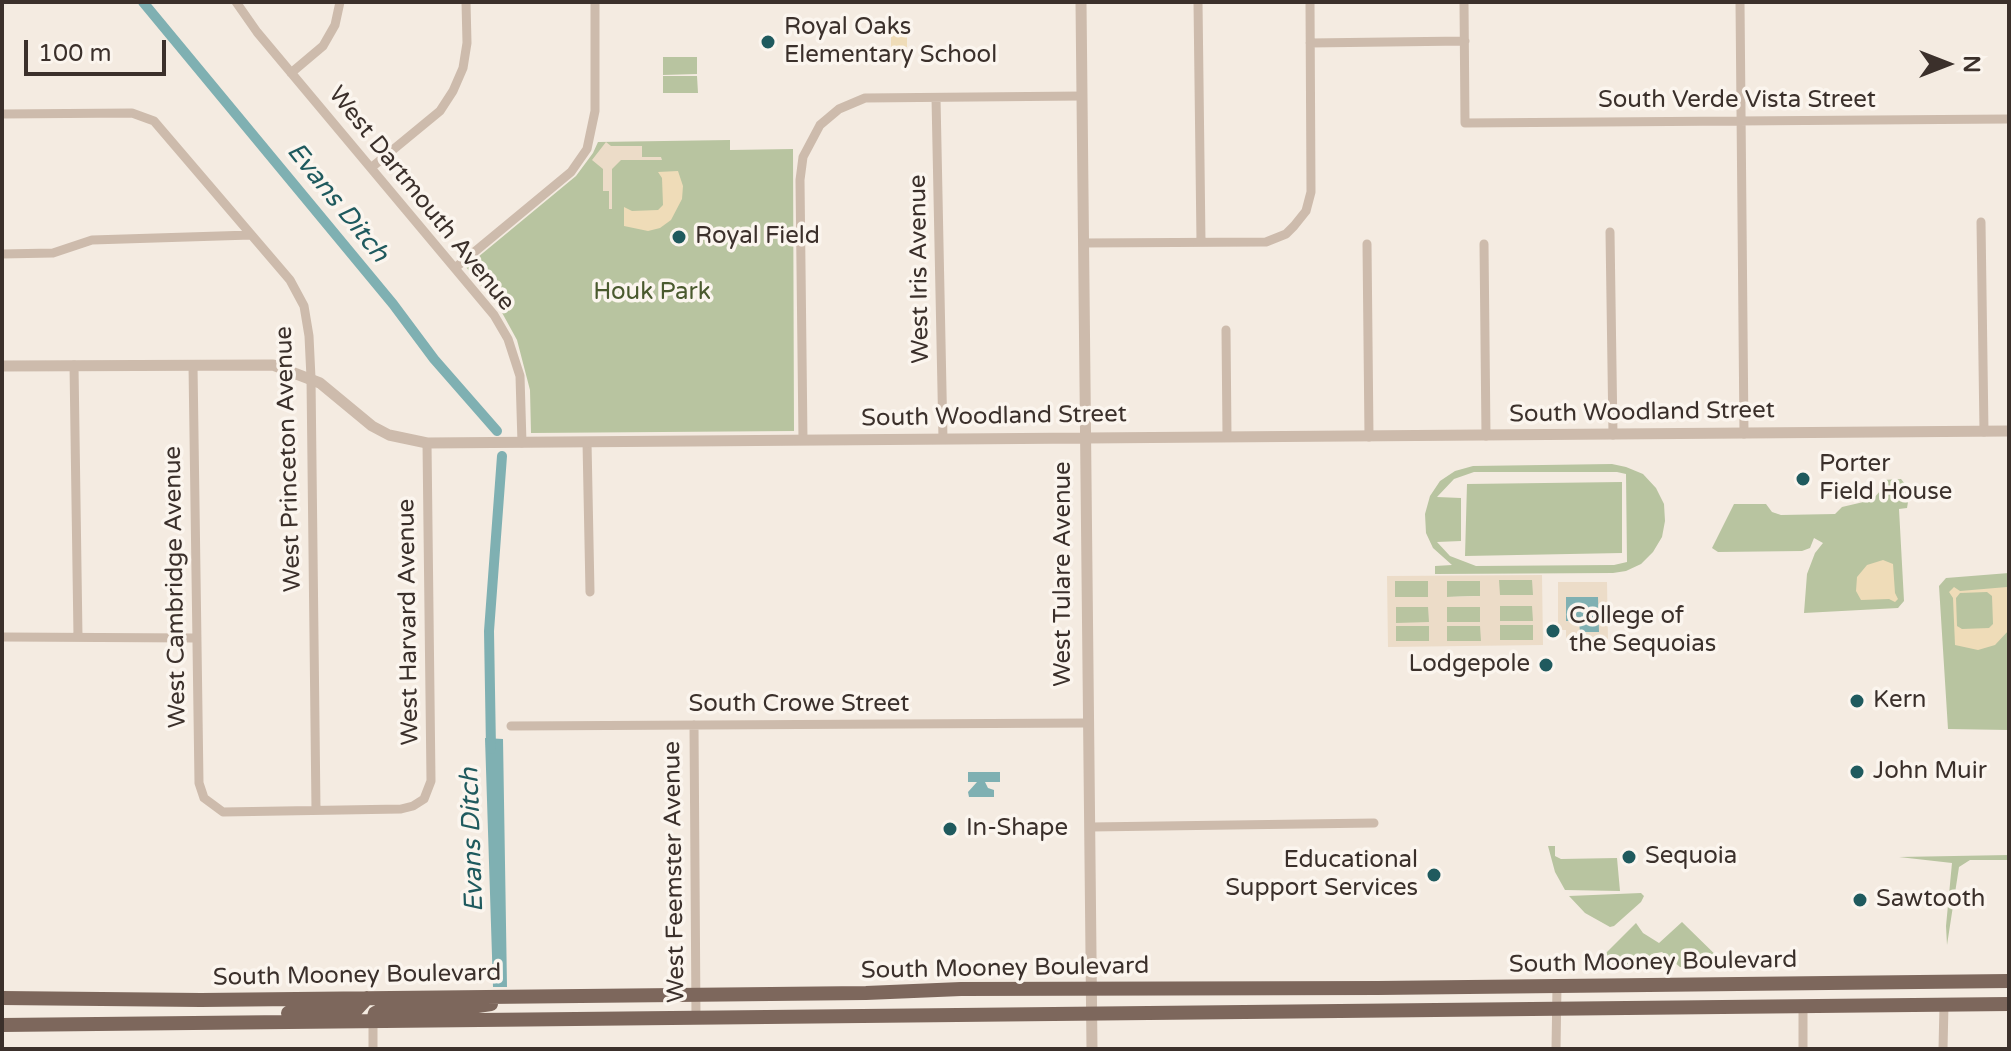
<!DOCTYPE html>
<style>
body{margin:0}
#map{position:relative;width:2011px;height:1051px;overflow:hidden;background:#f4ebe1;font-family:"Varela Round",sans-serif}
canvas{display:block}
.frame{position:absolute;inset:0;border:4px solid #3b302b;pointer-events:none}
.north{position:absolute;left:1907px;top:24px;width:80px;height:80px;-webkit-text-stroke:6px #fbf5ee;paint-order:stroke;rotate:90deg;font-size:22px;font-weight:700;line-height:32px;text-align:center;color:#3b302b}
.north::after{content:'';display:block;margin:auto;width:28px;height:36px;background:#3b302b;clip-path:polygon(50% 0,100% 100%,50% 72%,0 100%)}
.scale{position:absolute;left:24px;top:40px;width:142px;height:36px;box-sizing:border-box;border:4px solid #3b302b;border-top:0;padding-left:10px;font-size:24px;line-height:28px;white-space:nowrap;color:#3b302b;-webkit-text-stroke:6px #fbf5ee;paint-order:stroke}
</style>
<div id="map">
<canvas width="2011" height="1051"></canvas>
<div class="frame"></div>
<div class="north">N</div>
<div class="scale">100 m</div>
</div>
<script>
const g = document.querySelector('canvas').getContext('2d');
g.lineJoin = 'round';
function paint(path, color) {
  g.fillStyle = color;
  g.fill(path, 'evenodd');
}
function poly(rows) {
  const path = new Path2D();
  for (const r of rows) {
    path.moveTo(r[0], r[1]);
    for (let i = 2; i < r.length; i += 2) path.lineTo(r[i], r[i + 1]);
  }
  return path;
}
function trace(path, color, width, dash) {
  g.strokeStyle = color;
  g.lineWidth = width;
  g.lineCap = dash ? 'butt' : 'round';
  g.setLineDash(dash || []);
  g.stroke(path);
}
function write(font, color, halo, rows, align = 'center') {
  g.font = font + ' "Varela Round",sans-serif';
  g.lineWidth = 7;
  g.setLineDash([]);
  g.textBaseline = 'middle';
  g.strokeStyle = halo;
  g.fillStyle = color;
  for (const [text, x, y, turn = 0] of rows) {
    g.save();
    g.translate(x, y);
    g.rotate((+turn || 0) * Math.PI / 180);
    g.textAlign = isNaN(turn) ? turn : align;
    if (halo) g.strokeText(text, 0, 0);
    g.fillText(text, 0, 0);
    g.restore();
  }
}
paint(poly([
 [663,57,697,57,697,74,663,75],
 [663,76,697,76,698,93,663,93],
 [730,140,730,150,793,149,794,431,531,433,530,390,517,340,500,309,466,267,576,176,593,153,598,142],
 [1612,464,1626,467,1643,474,1656,488,1664,504,1665,521,1662,537,1653,552,1641,564,1626,571,1613,573,1435,574,1435,566,1452,565,1433,548,1426,533,1425,514,1430,496,1440,481,1455,471,1473,466],
 [1474,472,1617,472,1626,474,1627,562,1614,565,1476,566,1450,556,1437,542,1461,541,1461,498,1437,497,1454,479],
 [1901,479,1910,490,1907,508,1899,509,1904,601,1898,608,1804,613,1807,574,1815,553,1823,543,1814,538,1810,548,1802,551,1718,552,1712,548,1734,504,1766,504,1772,512,1781,515,1835,514,1842,507,1872,500,1882,489,1883,480],
 [1622,482,1622,553,1465,556,1467,484],
 [2009,573,2009,730,1948,729,1939,586,1946,578],
 [1499,580,1533,580,1533,595,1499,595],
 [1395,581,1429,581,1429,597,1395,597],
 [1447,581,1480,581,1480,596,1447,597],
 [1499,606,1533,606,1533,621,1499,621],
 [1395,607,1429,607,1429,623,1395,623],
 [1447,607,1480,607,1480,622,1447,623],
 [1500,625,1533,625,1533,640,1500,640],
 [1396,626,1429,626,1429,642,1396,642],
 [1447,626,1481,626,1481,641,1447,642],
 [1548,846,1555,846,1555,856,1561,859,1617,858,1620,891,1565,890,1555,872],
 [2009,855,2009,860,1970,860,1959,867,1947,945,1946,926,1952,863,1899,857],
 [1641,893,1644,896,1641,902,1614,926,1610,927,1585,913,1569,896],
 [1682,922,1727,966,1680,967,1662,952,1652,954,1644,966,1592,967,1636,923,1643,933,1659,943]
]), '#b8c4a0');
paint(poly([
 [891,22,907,22,907,47,891,47],
 [678,171,683,186,682,199,671,220,660,228,648,231,624,226,624,207,632,211,658,210,663,205,662,178,658,172],
 [1883,560,1893,564,1895,593,1898,599,1895,602,1889,599,1861,600,1856,591,1857,577,1867,565],
 [1954,587,1960,591,2007,587,2009,630,1995,645,1978,650,1955,645,1953,598,1949,592],
 [1987,592,1992,596,1993,624,1989,628,1962,629,1957,626,1956,598,1960,593]
]), '#efdcb8');
paint(poly([
 [606,142,611,146,642,146,642,157,661,157,662,160,621,160,612,169,612,209,609,209,609,191,603,191,603,169,592,160],
 [1542,575,1543,645,1388,647,1387,576],
 [1499,580,1532,580,1533,595,1500,595],
 [1428,581,1428,597,1395,597,1395,581],
 [1447,581,1480,581,1480,596,1447,597],
 [1500,606,1532,606,1533,621,1500,621],
 [1396,607,1428,607,1429,622,1396,623],
 [1480,607,1480,622,1447,622,1447,607],
 [1500,625,1533,625,1533,640,1500,640],
 [1429,626,1429,641,1396,641,1396,626],
 [1447,626,1480,626,1481,641,1447,641],
 [1558,582,1607,582,1608,641,1566,642,1566,630,1558,630]
]), '#ecdcc8');
paint(poly([
 [1566,597,1598,597,1599,632,1580,632,1579,621,1566,621],
 [485,738,503,739,507,987,493,987],
 [968,772,1000,772,1000,782,985,782,988,788,994,790,994,797,969,797,968,792,977,782,968,782]
]), '#7fb0b2');
trace(poly([
 [143,2,393,304,434,359,497,431],
 [491,749,489,631,502,456]
]), '#7fb0b2', 10);
trace(poly([
 [236,2,257,32,494,315,508,339,520,376,522,443],
 [1198,2,1201,242],
 [1464,2,1465,123,2009,119],
 [1740,2,1744,434],
 [1310,43,1465,41],
 [291,73,323,46,335,25,340,2],
 [936,98,943,439],
 [2,114,132,113,154,121,290,280,304,306,309,336,311,378,316,810],
 [372,167,440,111,453,91,463,68,467,43,466,2],
 [1981,222,1984,432],
 [1610,232,1613,435],
 [1084,243,1266,242,1286,234,1294,226,1306,211,1311,192,1310,2],
 [1367,244,1369,437],
 [1484,244,1486,436],
 [2,254,53,253,92,240,251,235],
 [455,268,571,172,587,149,595,111,595,2],
 [1226,330,1227,436],
 [74,365,78,637],
 [193,365,199,783,204,798,223,812,401,809,413,806,424,799,431,781,427,443],
 [803,440,800,180,803,157,820,125,839,109,865,98,1082,96],
 [587,442,590,592],
 [2,637,197,638],
 [694,725,696,1018],
 [511,726,1087,723],
 [1091,827,1374,823],
 [373,1049,373,1021],
 [1556,1049,1557,986],
 [1803,1049,1803,1008],
 [1943,1049,1944,1005]
]), '#cdbbac', 9);
trace(poly([
 [1081,2,1092,1049],
 [2,366,273,365,320,383,372,426,389,435,427,443,2009,431]
]), '#cdbbac', 11);
trace(poly([
 [2,998,201,1000,866,993,961,989,1378,988,2009,981],
 [288,1013,355,1011,367,998],
 [373,1021,375,1013,386,1008,464,1008,491,1004],
 [2,1025,2009,1004]
]), '#7d675c', 14);
for (const [x, y, r, color] of [
 [768,42,8,"#1f5a5e"],
 [679,237,8,"#1f5a5e"],
 [1803,479,8,"#1f5a5e"],
 [1553,631,8,"#1f5a5e"],
 [1546,665,8,"#1f5a5e"],
 [1857,701,8,"#1f5a5e"],
 [1857,772,8,"#1f5a5e"],
 [950,829,8,"#1f5a5e"],
 [1629,857,8,"#1f5a5e"],
 [1434,875,8,"#1f5a5e"],
 [1860,900,8,"#1f5a5e"]
]) {
  const dot = new Path2D();
  dot.arc(x, y, r, 0, 2 * Math.PI);
  g.fillStyle = color;
  g.fill(dot);
  trace(dot, '#fbf5ee', 3);
}
write('24px', '#3b302b', '#fbf5ee', [
 ["Royal Oaks",784,28],
 ["Elementary School",784,56],
 ["Royal Field",695,237],
 ["Porter",1819,465],
 ["Field House",1819,493],
 ["College of",1569,617],
 ["the Sequoias",1569,645],
 ["Lodgepole",1530,665,"right"],
 ["Kern",1873,701],
 ["John Muir",1873,772],
 ["In-Shape",966,829],
 ["Sequoia",1645,857],
 ["Educational",1418,861,"right"],
 ["Support Services",1418,889,"right"],
 ["Sawtooth",1876,900]
], 'left');
write('24px', '#3b302b', '#fbf5ee', [
 ["South Verde Vista Street",1737,101],
 ["West Dartmouth Avenue",421,199,51],
 ["West Iris Avenue",920,269,-91],
 ["South Woodland Street",1642,413,-1],
 ["South Woodland Street",994,417,-1],
 ["West Princeton Avenue",289,459,-92],
 ["West Tulare Avenue",1064,574,-90],
 ["West Cambridge Avenue",176,587,-91],
 ["West Harvard Avenue",409,622,-91],
 ["South Crowe Street",799,705],
 ["West Feemster Avenue",675,872,-91],
 ["South Mooney Boulevard",1653,963,-1],
 ["South Mooney Boulevard",1005,969,-1],
 ["South Mooney Boulevard",357,976,-1]
]);
write('24px', '#4a5a2e', '#fbf5ee', [
 ["Houk Park",652,293]
]);
write('italic 26px', '#1f5a5e', '#fbf5ee', [
 ["Evans Ditch",337,203,51],
 ["Evans Ditch",473,840,-92]
]);
</script>
